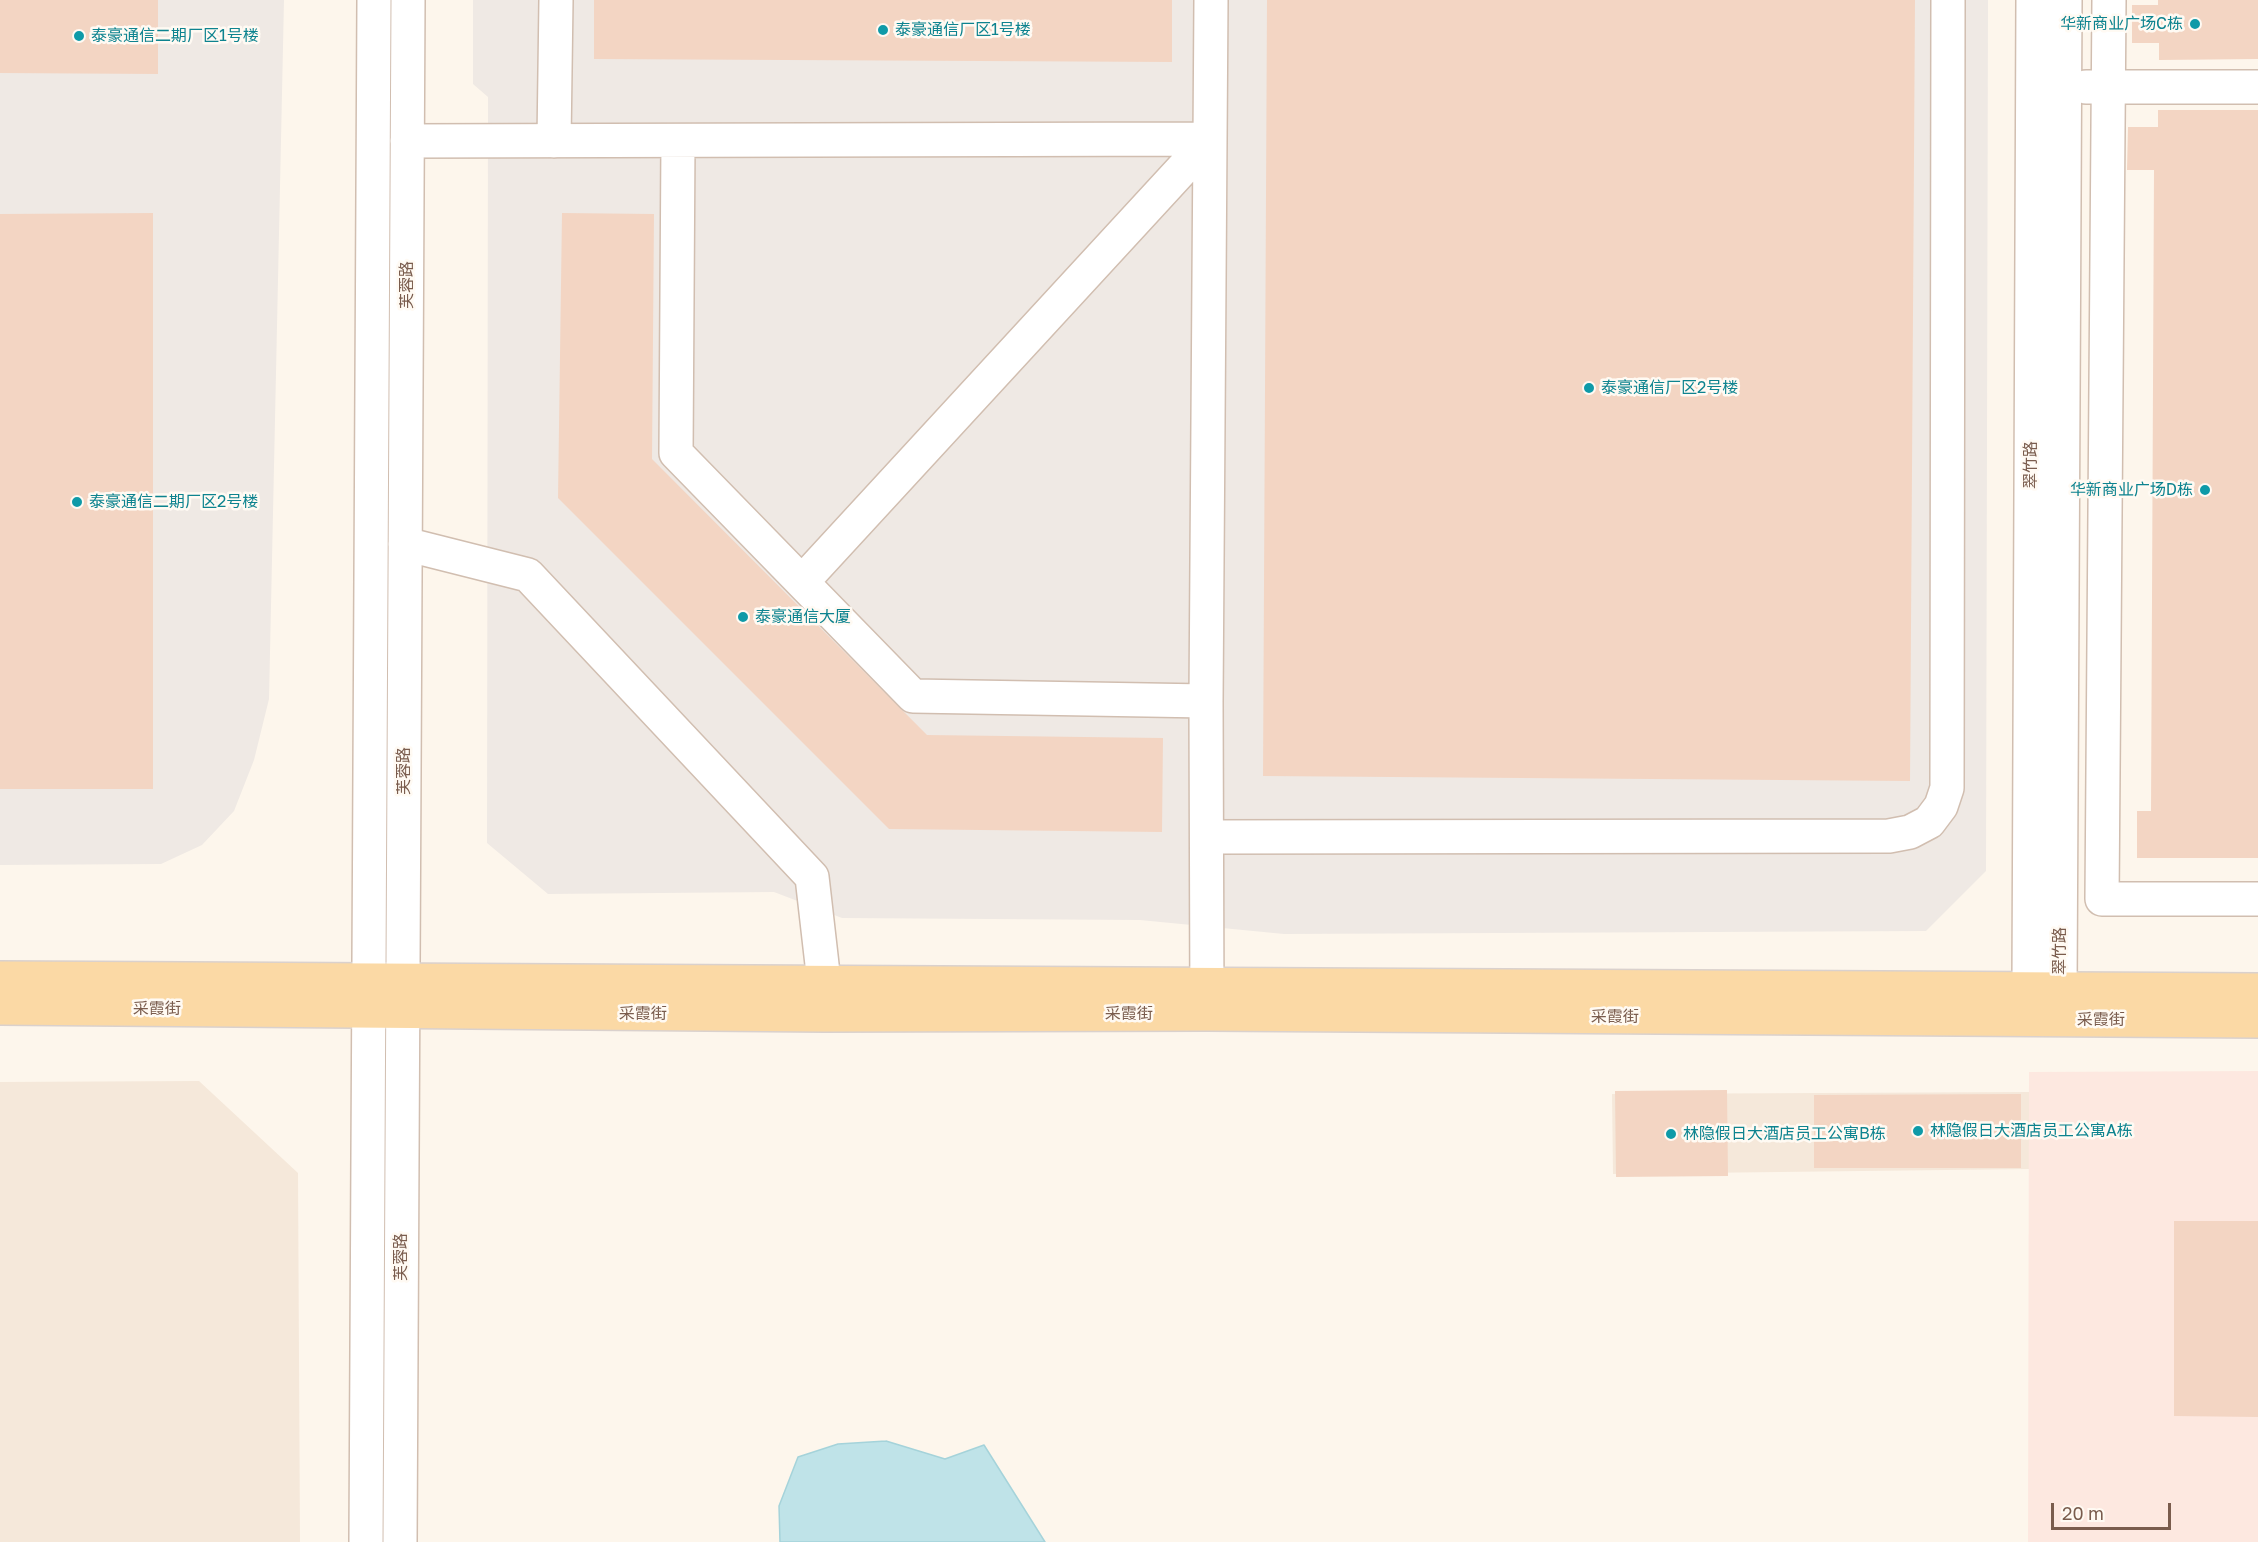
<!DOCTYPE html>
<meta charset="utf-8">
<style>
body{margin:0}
#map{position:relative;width:2258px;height:1542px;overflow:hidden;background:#fdf6ec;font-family:"Golos Text",sans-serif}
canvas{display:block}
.scale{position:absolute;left:2051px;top:1503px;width:120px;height:27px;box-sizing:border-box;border:3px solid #7a5c4d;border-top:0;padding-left:8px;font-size:18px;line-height:21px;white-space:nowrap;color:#7a5c4d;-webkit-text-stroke:4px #fffaf3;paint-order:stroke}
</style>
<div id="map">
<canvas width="2258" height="1542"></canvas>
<div class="scale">20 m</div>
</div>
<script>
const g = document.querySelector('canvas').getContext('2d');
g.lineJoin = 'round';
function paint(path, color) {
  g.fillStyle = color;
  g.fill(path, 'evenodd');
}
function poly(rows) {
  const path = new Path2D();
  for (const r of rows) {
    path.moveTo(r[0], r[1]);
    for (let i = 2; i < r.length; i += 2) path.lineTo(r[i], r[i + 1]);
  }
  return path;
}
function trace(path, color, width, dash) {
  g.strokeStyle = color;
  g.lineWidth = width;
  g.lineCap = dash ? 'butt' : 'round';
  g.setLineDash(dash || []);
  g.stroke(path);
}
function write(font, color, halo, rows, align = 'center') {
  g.font = font + ' "Golos Text","Noto Sans SC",sans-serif';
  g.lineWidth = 5;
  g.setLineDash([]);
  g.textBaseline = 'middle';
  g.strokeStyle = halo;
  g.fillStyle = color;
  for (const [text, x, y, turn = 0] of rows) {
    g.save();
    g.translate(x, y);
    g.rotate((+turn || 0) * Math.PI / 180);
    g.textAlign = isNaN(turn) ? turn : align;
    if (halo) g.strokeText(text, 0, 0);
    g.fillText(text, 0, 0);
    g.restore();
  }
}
paint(poly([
 [199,1081,298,1173,300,1542,0,1542,0,1082],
 [2029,1092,2029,1169,1613,1174,1612,1094]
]), '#f5e8da');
paint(poly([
 [2258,1071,2258,1542,2028,1542,2029,1072]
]), '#fde8e0');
paint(poly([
 [0,0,284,0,269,699,254,760,234,811,202,845,161,864,0,865],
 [473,0,1988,0,1986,871,1926,931,1284,934,1140,920,842,918,774,892,548,894,487,843,488,97,473,84]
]), '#efe9e4');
const water = poly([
 [886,1441,945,1459,984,1445,1045,1542,780,1542,779,1506,798,1457,838,1444,886,1441]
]);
paint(water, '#bfe3e8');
trace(water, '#a5d3da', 1.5);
paint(poly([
 [0,0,158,0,158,74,0,73],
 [594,0,1172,0,1172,62,594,59],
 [1267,0,1915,0,1910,781,1263,776],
 [2158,0,2258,0,2258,59,2159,60,2159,43,2132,43,2132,5,2158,5],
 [2158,110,2258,110,2258,858,2137,858,2137,811,2151,811,2154,170,2127,170,2128,127,2158,127],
 [153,213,153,789,0,789,0,214],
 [562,213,654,214,652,459,927,735,1163,738,1162,832,889,829,558,498],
 [1727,1090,1728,1176,1616,1177,1615,1091],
 [2021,1094,2021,1168,1814,1168,1814,1095],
 [2174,1221,2258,1221,2258,1417,2174,1416]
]), '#f3d5c3');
const minor = poly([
 [2033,0,2029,989,2042,1015],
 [2109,0,2102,899,2258,899],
 [2086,87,2258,87],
 [407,141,1210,139],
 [554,141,556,0],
 [678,141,676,453,913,696,1206,701],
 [405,544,528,575,812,877,824,982,824,1011],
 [802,582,1210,139],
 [1207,837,1889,836,1910,832,1929,822,1941,806,1947,788,1948,0],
 [1207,1012,1206,701,1211,0],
 [2046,1015,2060,989,2065,0],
 [366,1542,374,0],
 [400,1542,408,0]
]);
const major = poly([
 [0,978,2258,990],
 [0,1008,824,1015,1207,1014,2258,1021]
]);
trace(minor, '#d1beb0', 36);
trace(major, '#dad1cd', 36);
trace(minor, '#fff', 33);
trace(major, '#fbd9a5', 33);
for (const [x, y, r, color] of [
 [2195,24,6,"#0f9aa8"],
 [883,30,6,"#0f9aa8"],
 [79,36,6,"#0f9aa8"],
 [1589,388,6,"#0f9aa8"],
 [2205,490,6,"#0f9aa8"],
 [77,502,6,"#0f9aa8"],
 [743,617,6,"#0f9aa8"],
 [1918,1131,6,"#0f9aa8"],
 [1671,1134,6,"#0f9aa8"]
]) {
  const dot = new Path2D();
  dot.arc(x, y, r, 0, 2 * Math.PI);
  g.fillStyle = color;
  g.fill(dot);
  trace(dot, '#fffaf3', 2);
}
write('16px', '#0d838f', '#fffaf3', [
 ["华新商业广场C栋",2183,24,"right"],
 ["泰豪通信厂区1号楼",895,30],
 ["泰豪通信二期厂区1号楼",91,36],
 ["泰豪通信厂区2号楼",1601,388],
 ["华新商业广场D栋",2193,490,"right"],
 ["泰豪通信二期厂区2号楼",89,502],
 ["泰豪通信大厦",755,617],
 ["林隐假日大酒店员工公寓A栋",1930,1131],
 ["林隐假日大酒店员工公寓B栋",1683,1134]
], 'left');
write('16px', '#7a5c4d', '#fffaf3', [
 ["芙蓉路",407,285,-90],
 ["翠竹路",2031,465,-90],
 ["芙蓉路",404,771,-90],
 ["翠竹路",2060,951,-90],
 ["采霞街",157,1009],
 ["采霞街",643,1014],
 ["采霞街",1129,1014],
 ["采霞街",1615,1017],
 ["采霞街",2101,1020],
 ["芙蓉路",401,1257,-90]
]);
</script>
